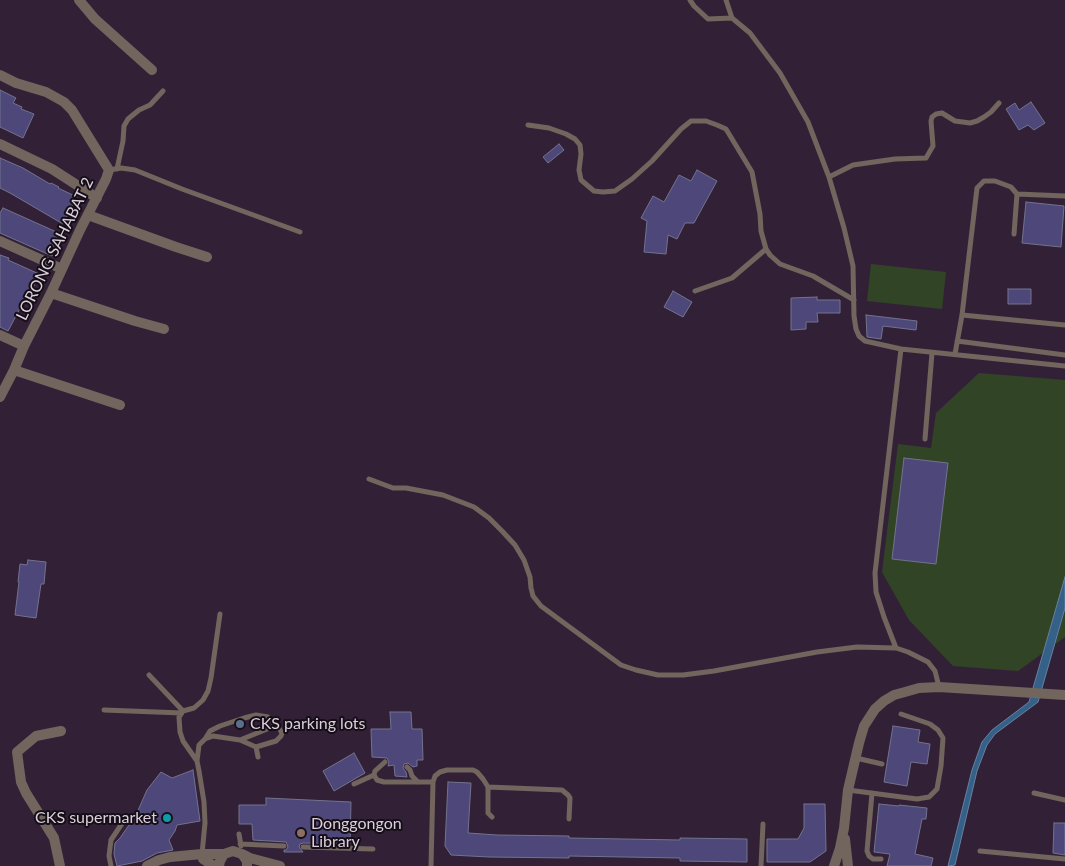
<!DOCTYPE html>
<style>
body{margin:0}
canvas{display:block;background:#322136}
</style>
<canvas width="1065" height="866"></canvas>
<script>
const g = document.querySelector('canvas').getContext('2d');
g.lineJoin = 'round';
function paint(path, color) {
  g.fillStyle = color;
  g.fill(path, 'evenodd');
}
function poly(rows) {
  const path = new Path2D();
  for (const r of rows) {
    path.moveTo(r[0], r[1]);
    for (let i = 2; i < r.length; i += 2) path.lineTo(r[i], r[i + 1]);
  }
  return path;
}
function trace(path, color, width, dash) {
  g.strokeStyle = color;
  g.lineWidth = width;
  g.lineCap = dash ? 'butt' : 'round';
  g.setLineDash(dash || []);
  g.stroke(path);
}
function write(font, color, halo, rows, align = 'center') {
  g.font = font + ' Lato,sans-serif';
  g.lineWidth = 4;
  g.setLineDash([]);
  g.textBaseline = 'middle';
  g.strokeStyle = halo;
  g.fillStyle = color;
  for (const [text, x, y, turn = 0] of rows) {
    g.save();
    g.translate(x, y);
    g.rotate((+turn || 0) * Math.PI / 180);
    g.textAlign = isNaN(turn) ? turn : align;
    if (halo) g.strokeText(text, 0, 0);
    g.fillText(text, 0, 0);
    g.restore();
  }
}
paint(poly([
 [871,264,946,272,942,309,867,301],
 [979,373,1065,380,1065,637,1018,671,953,666,909,620,882,572,898,444,931,448,936,413]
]), '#314426');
const water = poly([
 [1065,577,1065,608,1038,702,995,734,987,745,977,771,955,865,948,866,972,770,982,742,992,730,1029,702,1065,577]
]);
paint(water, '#356087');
trace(water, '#6681a0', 1);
const building = poly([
 [0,90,16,98,13,103,22,107,21,109,34,114,23,138,0,127,0,90],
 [1031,102,1045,123,1034,130,1028,125,1019,130,1006,109,1015,103,1019,110,1031,102],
 [559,144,564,150,548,163,543,157,559,144],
 [0,158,23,168,50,184,51,183,59,187,58,188,77,197,63,224,10,193,0,188,0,158],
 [697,170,717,181,694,223,685,223,677,239,668,235,666,254,644,252,647,221,641,218,653,196,664,202,679,175,691,181,697,170],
 [1026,202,1064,206,1061,247,1022,243,1026,202],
 [3,208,61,234,52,256,0,233,0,213,3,208],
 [0,255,9,258,8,260,39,274,27,302,24,301,8,331,0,327,0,255],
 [1008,289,1031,289,1031,304,1008,304,1008,289],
 [673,291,692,302,683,317,664,307,673,291],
 [817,297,817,300,840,300,840,313,817,313,818,322,806,322,806,329,791,330,791,298,817,297],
 [866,315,917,321,916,330,883,326,881,339,867,337,866,315],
 [904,458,948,463,936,564,892,559,904,458],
 [28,560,46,562,44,584,41,584,36,618,15,615,19,582,18,582,20,564,27,565,28,560],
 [390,712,411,712,412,729,422,729,423,760,417,760,417,766,413,767,408,763,404,764,403,768,406,772,407,777,395,776,394,765,388,766,389,762,387,758,372,757,371,729,391,729,390,712],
 [893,726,920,730,918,742,930,744,927,764,911,762,907,786,884,782,893,726],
 [354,753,365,773,334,791,323,771,354,753],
 [193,770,200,821,177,825,175,831,169,840,173,850,157,853,142,861,117,866,114,854,115,843,120,838,136,815,147,790,161,772,172,778,193,770],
 [448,782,471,783,468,833,497,835,569,836,569,838,680,840,680,838,747,839,747,862,680,861,680,858,569,856,569,858,489,857,451,855,445,846,448,782],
 [266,798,351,802,350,844,303,843,300,844,299,847,303,852,284,852,284,850,286,850,288,847,286,842,253,840,252,824,239,824,239,805,266,805,266,798],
 [804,804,825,804,826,851,810,862,767,862,767,839,798,839,804,828,804,804],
 [879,804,899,806,899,805,927,808,926,819,922,819,915,854,933,858,931,866,887,866,890,854,874,852,879,804],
 [1054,823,1065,823,1065,855,1053,853,1054,823]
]);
paint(building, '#4d4879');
trace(building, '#73728e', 1);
trace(poly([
 [690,0,694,6,708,19,732,18,750,33,780,73,808,122,829,177,844,228,853,266,854,316,856,329,859,336,865,341,901,349],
 [726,0,732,18],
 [528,125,549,128,566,134,575,139,580,145,581,154,579,170,581,180,594,191,603,192,615,191,632,179,652,161,681,129,691,121,706,121,717,125,726,129,752,172,760,214,761,231,766,249,770,255,780,264,813,276,854,300],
 [117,169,123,141,124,126,128,119,139,110,150,105,163,91],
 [109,170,121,168,135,170,182,189,300,232],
 [829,177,853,165,895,159,926,158,933,146,931,121,932,117,936,114,942,113,955,121,970,123,977,121,984,117,991,112,999,103],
 [1017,194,1065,196],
 [695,291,732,278,766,249],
 [962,315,1065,325],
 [957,341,1065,355],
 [955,354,962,315,977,188,984,181,995,181,1011,187,1017,194,1014,234],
 [925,439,932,353],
 [369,479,393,488,406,488,443,495,474,507,489,518,502,531,515,545,524,560,530,577,531,588,533,596,541,606,621,665,636,670,658,675,683,675,714,671,817,652,857,647,896,648,908,652,928,662,935,671,939,687],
 [896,648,884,617,876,592,875,573,901,349,1065,366],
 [149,675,183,711],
 [104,710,182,713],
 [205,739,210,731,220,726,244,718,256,715,268,717,277,725,282,733,281,736,276,741,256,747],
 [240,740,277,725],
 [856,758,882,764],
 [197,761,199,745,205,739,213,736,240,740,256,747,258,757],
 [385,762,375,771,374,775,377,780,384,782,433,782],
 [407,767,410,770,412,776,418,782],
 [354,784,374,775],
 [488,787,562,790,568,795,570,798,569,819],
 [848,790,917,799,929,797,937,789,941,766,943,738,938,730,930,724,901,714],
 [872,793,867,851,869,856,873,859,881,859],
 [1034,793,1065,800],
 [239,834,241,846],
 [240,844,284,846],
 [303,847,373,849],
 [980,851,1065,859],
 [202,854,205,823,204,802,199,771,197,761,183,741,180,732,179,717,183,711,194,708,203,700,208,691,211,678,220,614],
 [111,866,109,856,111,840,125,819],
 [431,866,433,782,435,776,440,772,447,770,473,770,477,772,483,779,488,787,488,813,492,817],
 [761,866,763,824]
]), '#71655d', 5);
trace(poly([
 [79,0,95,19,152,70],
 [0,75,16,83,46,92,64,102,72,110,109,170,106,179,80,230,51,293,24,346,14,370,0,397],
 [0,144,52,169,97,198],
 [88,215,176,247,207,257],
 [0,241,62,269],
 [51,293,135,321,164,329],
 [0,335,24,346],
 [14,370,120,405],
 [202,854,203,859,214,866],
 [242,854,250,858,280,866],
 [60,866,54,838,26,793,21,782,17,752,36,736,61,731],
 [147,866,159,860,170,857,202,854,224,854],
 [219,866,220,861,224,854,233,851,242,854,247,861,247,866]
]), '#71655d', 10);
trace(poly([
 [845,839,848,866],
 [834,866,840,848,844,828,848,790,859,743,864,726,875,709,884,701,894,695,905,692,919,688,939,687,1065,695]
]), '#71655d', 10);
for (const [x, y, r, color] of [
 [240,724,5,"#5c6f8a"],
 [167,818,5,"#0f9aa8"],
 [301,833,5,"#8d6e63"]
]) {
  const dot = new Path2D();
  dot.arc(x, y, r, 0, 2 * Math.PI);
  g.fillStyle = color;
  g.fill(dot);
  trace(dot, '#160e17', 2);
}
write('16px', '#dacfdc', '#160e17', [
 ["LORONG SAHABAT 2",55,249,-64]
]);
write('16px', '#dacfdc', '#160e17', [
 ["CKS parking lots",250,724],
 ["CKS supermarket",157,818,"right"],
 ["Donggongon",311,824],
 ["Library",311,842]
], 'left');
</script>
